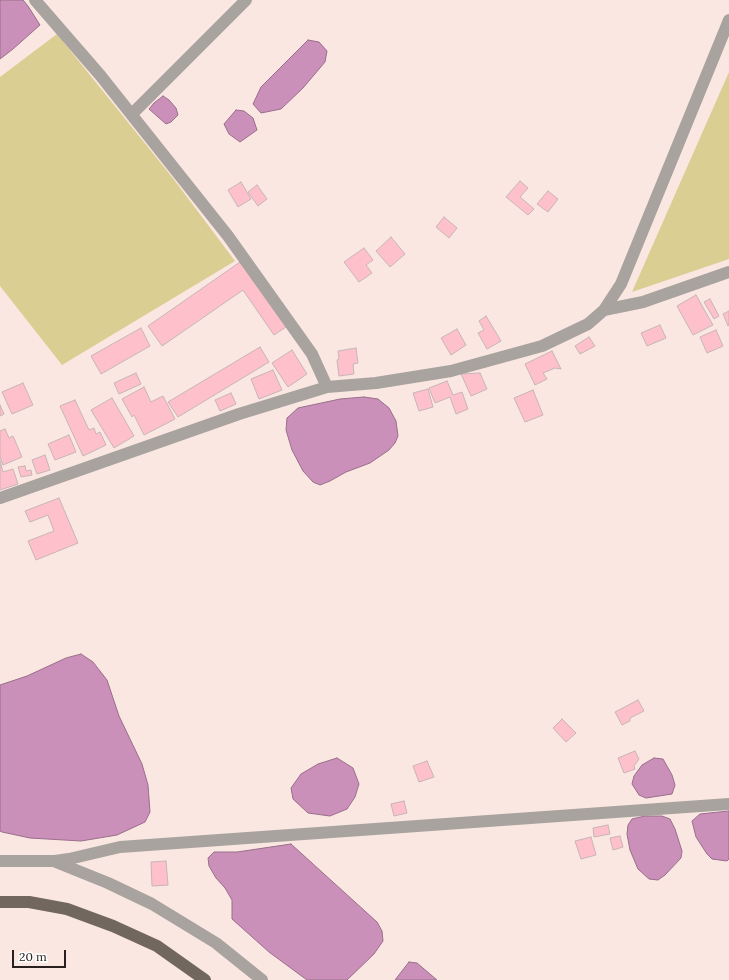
<!DOCTYPE html>
<style>
body{margin:0}
#map{position:relative;width:729px;height:980px;overflow:hidden;background:#fae7e1;font-family:Lora,serif}
canvas{display:block}
.scale{position:absolute;left:12px;top:950px;width:54px;height:18px;box-sizing:border-box;border:2px solid #27201e;border-top:0;padding-left:5px;font-size:12px;line-height:14px;white-space:nowrap;color:#27201e;-webkit-text-stroke:3px #fff;paint-order:stroke}
</style>
<div id="map">
<canvas width="729" height="980"></canvas>
<div class="scale">20 m</div>
</div>
<script>
const g = document.querySelector('canvas').getContext('2d');
g.lineJoin = 'round';
function paint(path, color) {
  g.fillStyle = color;
  g.fill(path, 'evenodd');
}
function poly(rows) {
  const path = new Path2D();
  for (const r of rows) {
    path.moveTo(r[0], r[1]);
    for (let i = 2; i < r.length; i += 2) path.lineTo(r[i], r[i + 1]);
  }
  return path;
}
function trace(path, color, width, dash) {
  g.strokeStyle = color;
  g.lineWidth = width;
  g.lineCap = dash ? 'butt' : 'round';
  g.setLineDash(dash || []);
  g.stroke(path);
}
paint(poly([
 [57,34,172,177,235,261,62,365,0,286,0,77],
 [729,72,729,259,632,292]
]), '#dbce92');
const water = poly([
 [0,0,23,0,28,6,40,25,13,49,0,59,0,0],
 [308,40,319,42,327,51,325,62,303,88,281,109,261,113,253,104,261,87,308,40],
 [163,96,169,100,176,108,178,115,171,122,166,124,149,109,154,103,163,96],
 [236,110,244,111,253,118,257,130,240,142,229,134,224,124,236,110],
 [364,397,378,399,389,408,396,421,398,436,395,443,389,450,370,463,346,472,330,481,320,485,313,482,303,471,292,450,286,430,287,418,298,408,340,399,364,397],
 [81,654,93,662,107,680,119,716,142,764,148,785,150,812,145,822,117,835,81,841,30,838,2,832,0,831,0,685,27,676,66,658,81,654],
 [337,758,353,768,359,784,355,797,347,809,330,816,308,813,293,799,291,788,301,774,318,764,337,758],
 [654,758,663,759,672,775,675,785,672,794,646,798,639,795,632,784,634,776,642,765,654,758],
 [729,811,729,859,727,861,712,859,707,854,696,837,692,821,700,814,729,811],
 [645,816,662,816,670,819,675,829,682,851,681,858,665,875,658,880,649,879,638,869,630,850,627,834,628,825,632,819,645,816],
 [291,844,377,922,382,931,383,941,374,954,347,980,307,980,269,952,232,919,232,900,225,888,216,878,209,866,208,858,214,852,237,852,291,844],
 [409,962,417,963,437,980,395,980,409,962]
]);
paint(water, '#ca90b9');
trace(water, '#996e8a', 1);
const building = poly([
 [520,181,528,188,520,197,534,209,528,215,506,197,520,181],
 [241,182,251,199,238,207,228,190,241,182],
 [257,185,267,199,258,206,248,192,257,185],
 [548,191,558,199,548,212,537,204,548,191],
 [444,217,457,228,449,238,436,227,444,217],
 [391,237,405,254,390,267,376,251,391,237],
 [364,248,373,260,366,265,372,273,359,282,344,262,364,248],
 [243,260,289,325,274,335,243,290,162,346,148,326,243,260],
 [696,295,713,325,693,335,677,306,696,295],
 [710,299,719,316,714,319,704,302,710,299],
 [729,311,729,325,728,326,723,314,729,311],
 [486,316,501,341,487,349,478,333,484,330,479,321,486,316],
 [660,325,666,338,647,346,641,333,660,325],
 [141,328,150,346,101,374,91,356,141,328],
 [457,329,466,345,451,355,441,338,457,329],
 [716,330,723,346,707,353,700,337,716,330],
 [589,337,595,346,580,354,575,346,589,337],
 [260,347,269,362,178,417,168,402,260,347],
 [356,348,358,363,353,364,354,374,339,376,337,360,339,359,338,351,356,348],
 [292,350,307,374,288,387,272,363,292,350],
 [552,351,561,369,555,368,543,373,547,379,535,385,525,364,552,351],
 [273,370,282,390,259,399,251,379,273,370],
 [136,373,141,384,119,394,114,383,136,373],
 [480,373,487,389,471,396,461,374,480,373],
 [447,381,453,395,462,392,468,409,456,414,450,397,435,403,429,388,447,381],
 [23,383,33,405,12,414,2,392,23,383],
 [144,387,151,402,163,396,175,419,144,435,134,415,132,417,122,399,144,387],
 [428,389,433,407,419,411,413,393,428,389],
 [533,390,543,415,525,422,514,398,533,390],
 [231,393,236,404,220,411,215,400,231,393],
 [112,398,134,436,114,448,91,410,112,398],
 [75,400,89,430,94,428,96,434,100,432,106,445,83,456,60,406,75,400],
 [0,405,4,414,0,416,0,405],
 [5,429,9,438,13,436,22,457,3,465,0,457,0,431,5,429],
 [69,435,76,452,55,460,48,444,69,435],
 [45,455,50,470,37,474,32,460,45,455],
 [0,461,3,472,13,469,18,484,0,490,0,461],
 [25,466,26,471,31,470,32,475,21,477,18,467,25,466],
 [59,498,78,543,36,560,28,541,54,531,48,515,30,522,25,511,59,498],
 [638,700,644,711,630,718,630,721,622,725,615,712,638,700],
 [562,719,576,733,566,742,553,728,562,719],
 [635,751,639,759,634,766,635,769,624,773,618,758,635,751],
 [427,761,434,777,419,782,413,766,427,761],
 [404,801,407,813,394,816,391,804,404,801],
 [608,825,610,834,594,837,593,828,608,825],
 [620,836,623,847,613,850,610,838,620,836],
 [591,837,596,855,581,859,575,841,591,837],
 [166,861,168,885,152,886,151,862,166,861]
]);
paint(building, '#fec1cb');
trace(building, '#c7b4b7', 1);
trace(poly([
 [35,0,100,75,228,236,312,354,327,387],
 [132,114,246,0],
 [604,310,643,302,729,272],
 [0,498,239,414,327,387,376,383,451,371,542,346,588,324,604,310,621,284,729,20],
 [0,861,55,861,69,859,120,847,729,804],
 [56,862,108,883,152,904,216,943,262,980]
]), '#a8a39e', 12);
trace(poly([
 [0,902,29,902,67,909,113,926,157,946,205,980]
]), '#71675e', 12);
</script>
